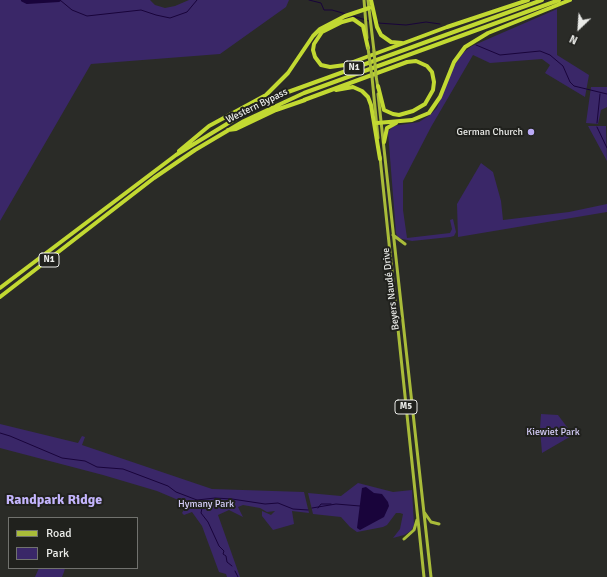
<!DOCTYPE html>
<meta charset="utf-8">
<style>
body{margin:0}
#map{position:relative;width:607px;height:577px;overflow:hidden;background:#2a2b27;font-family:Signika,sans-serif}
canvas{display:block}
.legend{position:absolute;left:8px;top:517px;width:130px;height:52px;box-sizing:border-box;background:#20211d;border:1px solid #71726e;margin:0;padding:5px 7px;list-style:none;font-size:12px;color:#eaebe8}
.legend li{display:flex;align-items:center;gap:8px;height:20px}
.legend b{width:20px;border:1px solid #71726e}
.north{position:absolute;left:559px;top:8px;width:40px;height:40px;-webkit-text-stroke:3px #20211d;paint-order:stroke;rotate:205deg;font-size:11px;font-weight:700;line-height:16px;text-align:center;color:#eaebe8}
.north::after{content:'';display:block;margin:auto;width:14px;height:18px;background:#eaebe8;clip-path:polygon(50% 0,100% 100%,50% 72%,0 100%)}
</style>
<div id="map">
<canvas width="607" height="577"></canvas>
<ul class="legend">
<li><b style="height:5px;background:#a9bc39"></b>Road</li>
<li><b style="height:11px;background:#3a2768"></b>Park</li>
</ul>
<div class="north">N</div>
</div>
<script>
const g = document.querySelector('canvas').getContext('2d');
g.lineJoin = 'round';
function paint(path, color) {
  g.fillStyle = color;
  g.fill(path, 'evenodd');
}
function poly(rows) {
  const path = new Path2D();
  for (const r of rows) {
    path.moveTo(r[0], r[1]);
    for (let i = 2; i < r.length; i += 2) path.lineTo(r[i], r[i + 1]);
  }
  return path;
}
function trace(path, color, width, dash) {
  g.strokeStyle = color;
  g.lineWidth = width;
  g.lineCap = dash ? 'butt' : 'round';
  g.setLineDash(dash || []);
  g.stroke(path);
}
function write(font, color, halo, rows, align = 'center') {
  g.font = font + ' Signika,sans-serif';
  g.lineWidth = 4;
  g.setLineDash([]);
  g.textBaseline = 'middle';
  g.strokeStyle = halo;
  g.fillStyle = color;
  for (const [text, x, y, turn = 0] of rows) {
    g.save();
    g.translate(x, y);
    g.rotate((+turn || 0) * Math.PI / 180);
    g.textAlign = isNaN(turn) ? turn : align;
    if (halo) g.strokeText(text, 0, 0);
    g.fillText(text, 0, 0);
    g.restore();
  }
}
paint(poly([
 [0,0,150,0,155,5,165,8,175,6,189,0,289,0,286,7,220,54,91,64,0,221],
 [557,9,557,55,589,75,585,97,545,73,550,65,542,59,490,63,473,55,431,127,403,181,403,210,407,238,450,233,452,229,450,220,453,219,456,232,454,236,450,237,412,241,398,238,396,233,388,132,393,126,419,122,430,115,437,108,453,67,464,52,472,46],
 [591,87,607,87,607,107,601,110,598,124,586,123],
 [588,126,606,126,607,161],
 [481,163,493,172,501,201,503,220,569,212,607,204,607,212,458,237,457,204],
 [541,414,558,415,573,435,542,453,540,429],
 [0,424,78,443,82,436,85,437,82,445,212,489,304,492,309,513,292,511,294,524,273,530,262,516,262,511,271,515,275,511,267,512,260,508,243,505,238,507,243,517,229,510,218,515,240,577,227,577,226,574,219,572,202,526,192,512,184,515,182,513,186,506,183,502,157,491,103,475,0,448],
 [358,483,393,492,412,490,414,525,411,531,404,535,393,538,400,529,403,514,400,513,396,513,387,525,383,527,357,532,350,527,341,517,313,514,308,493,341,496],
 [39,568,65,568,64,572,62,577,35,577]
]), '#3a2768');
paint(poly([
 [366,487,374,493,382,494,388,502,389,506,384,517,360,530,357,528,362,488]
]), '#19043b');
trace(poly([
 [60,0,72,10,87,16,141,10,156,15,170,18,187,12,197,0],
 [309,0,321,3,324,10,332,10,346,14],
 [353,16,369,21],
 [378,23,406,25,426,22,440,24],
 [476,45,500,55,540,51,550,55,563,66,570,82,574,86,607,94],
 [597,123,600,94],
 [597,127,607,148],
 [0,433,10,436,62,458,85,461,97,467,123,469,168,486,176,492,197,500,215,498,232,499,265,504,278,503,293,509,308,510],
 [197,500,202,508,201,513,208,522,219,546,224,551,223,554,226,556,227,562,232,566],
 [312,508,336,504,360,506],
 [318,508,321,504,331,504],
 [235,571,238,577]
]), '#19043b', 1);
trace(poly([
 [23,0,27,2,59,0]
]), '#19043b', 4);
trace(poly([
 [364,0,367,38],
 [368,0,374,51],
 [376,76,378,88],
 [372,77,378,138],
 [378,94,431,577],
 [380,157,424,577],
 [393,235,405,244],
 [424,512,431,522,439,524],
 [404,539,414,530,417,520]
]), '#a9bc39', 3);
trace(poly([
 [371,0,377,27,381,35,391,42,402,43],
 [368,48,363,26,353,19,342,22,322,32,314,44,313,50,315,57,321,65,330,67,345,65,447,27,528,0],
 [336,90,353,87,362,91,368,97,371,105,380,159],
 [304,100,407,62,416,61,427,66,432,72,434,82,433,90,425,104,413,111,399,115,393,114,384,110,378,86],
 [377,123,412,120,429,113,440,97,454,62,465,47,488,33,570,0],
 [228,130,236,129,276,110,305,100],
 [384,142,387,128,396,123],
 [179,151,209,126,266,95,288,73,313,36,320,29,345,16,369,8],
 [0,288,176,155,248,111,288,92,542,0],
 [0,297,154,178,195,150,244,121,304,93,559,0]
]), '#c2d932', 4);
trace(poly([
 [368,48,372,77],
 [374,51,376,76]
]), '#a9bc39', 3);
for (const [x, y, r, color] of [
 [531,132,4,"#baaaf6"]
]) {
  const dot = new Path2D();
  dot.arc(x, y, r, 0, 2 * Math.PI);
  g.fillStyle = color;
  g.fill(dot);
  trace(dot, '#20211d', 1.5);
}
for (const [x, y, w] of [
 [354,68,20],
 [49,260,20],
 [406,407,22]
]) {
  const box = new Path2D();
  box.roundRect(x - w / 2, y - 7, w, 14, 3);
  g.fillStyle = '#20211d';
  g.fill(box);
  trace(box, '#eaebe8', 1);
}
write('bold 9px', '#eaebe8', null, [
 ["N1",354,68],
 ["N1",49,260],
 ["M5",406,407]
]);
write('10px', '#eaebe8', '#20211d', [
 ["Western Bypass",257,106,-26],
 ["Beyers Naudé Drive",391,289,-97]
]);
write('10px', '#eaebe8', '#20211d', [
 ["German Church",523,132]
], 'right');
write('10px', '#d6cef9', '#20211d', [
 ["Kiewiet Park",553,432],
 ["Hymany Park",206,504]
]);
write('bold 14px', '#c4b5fd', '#20211d', [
 ["Randpark Ridge",54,500]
]);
</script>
